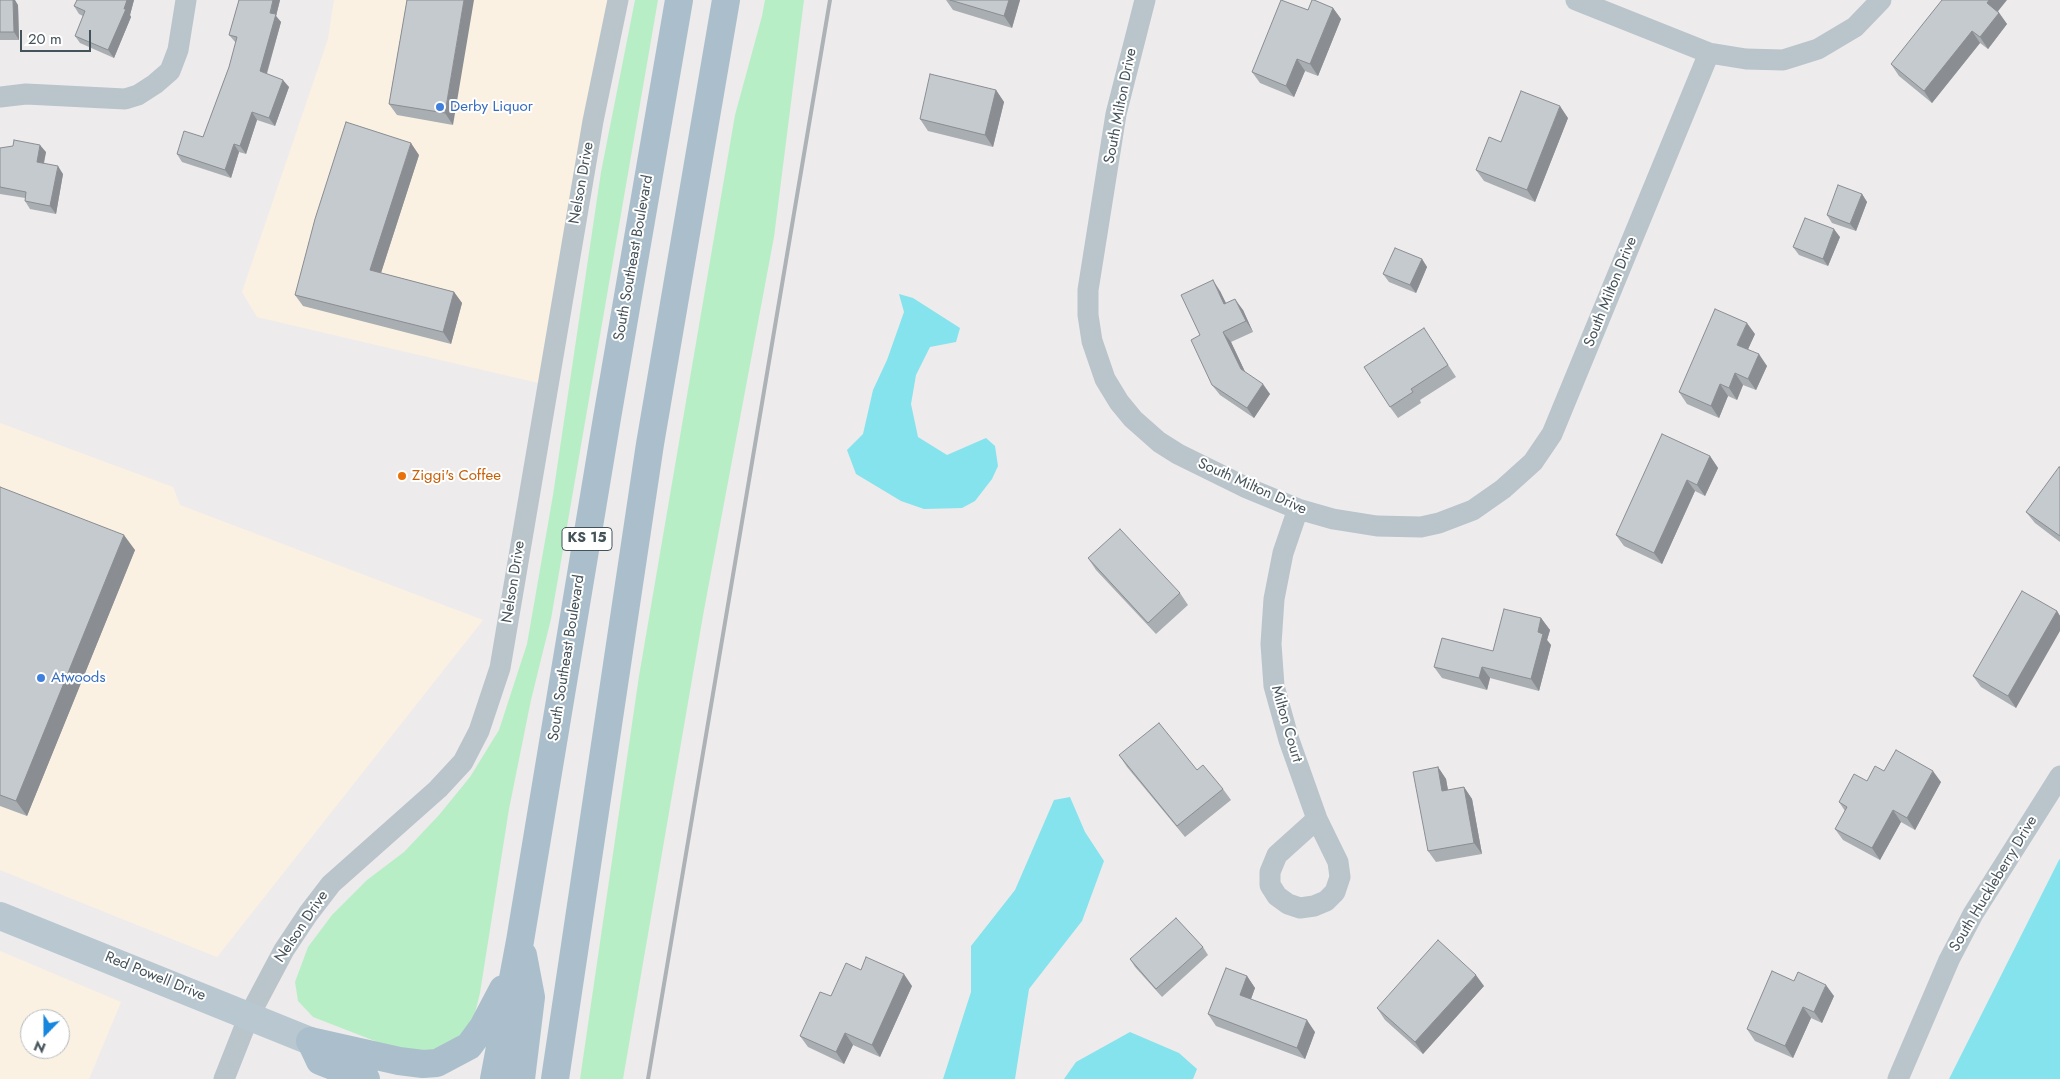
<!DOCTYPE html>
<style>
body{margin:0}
#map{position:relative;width:2060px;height:1079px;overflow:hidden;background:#eeebec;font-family:Jost,sans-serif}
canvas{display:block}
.north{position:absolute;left:20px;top:1009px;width:50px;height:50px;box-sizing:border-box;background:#fff;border:1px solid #b4babd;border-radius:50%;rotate:202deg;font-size:14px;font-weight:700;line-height:20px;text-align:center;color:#445259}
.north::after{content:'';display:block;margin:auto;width:18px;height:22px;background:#1786dc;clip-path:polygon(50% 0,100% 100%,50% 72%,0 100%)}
.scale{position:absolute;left:20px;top:30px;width:71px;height:22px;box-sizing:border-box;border:2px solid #445259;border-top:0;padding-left:6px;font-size:15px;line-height:18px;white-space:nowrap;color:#445259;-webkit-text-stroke:4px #fff;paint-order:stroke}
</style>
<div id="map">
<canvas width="2060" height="1079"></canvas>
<div class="north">N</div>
<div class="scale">20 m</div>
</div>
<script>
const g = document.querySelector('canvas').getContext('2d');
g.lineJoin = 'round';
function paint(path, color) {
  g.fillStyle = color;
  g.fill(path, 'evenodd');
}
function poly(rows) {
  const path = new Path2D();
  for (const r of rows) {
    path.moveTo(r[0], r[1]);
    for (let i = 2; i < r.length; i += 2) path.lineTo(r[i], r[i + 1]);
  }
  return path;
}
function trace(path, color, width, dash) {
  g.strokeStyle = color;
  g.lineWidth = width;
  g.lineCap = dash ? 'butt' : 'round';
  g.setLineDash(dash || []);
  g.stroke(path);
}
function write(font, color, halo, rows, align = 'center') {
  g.font = font + ' Jost,sans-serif';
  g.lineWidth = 4;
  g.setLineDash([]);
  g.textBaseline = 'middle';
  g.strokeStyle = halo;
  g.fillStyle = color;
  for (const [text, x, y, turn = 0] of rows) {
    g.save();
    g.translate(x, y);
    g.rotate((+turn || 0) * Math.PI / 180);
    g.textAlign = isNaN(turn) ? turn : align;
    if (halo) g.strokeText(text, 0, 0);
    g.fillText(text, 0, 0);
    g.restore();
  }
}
paint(poly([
 [334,0,618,0,547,385,257,317,242,292,328,39],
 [0,423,173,487,180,505,483,620,217,957,0,870],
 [0,951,121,1002,89,1079,0,1079],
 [30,1019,60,1019,60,1049,30,1049]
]), '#fbf1e2');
paint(poly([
 [635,0,658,0,551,619,531,700,509,809,480,993,473,1021,461,1037,439,1049,412,1052,398,1050,313,1017,298,1001,295,982,308,947,332,915,367,880,404,852,439,815,470,777,499,730,527,644,553,495,601,172],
 [765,0,804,0,774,237,704,610,623,1079,580,1079,639,676,735,115,762,16]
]), '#b8eec6');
paint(poly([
 [899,294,913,298,960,328,956,342,930,347,916,375,911,404,918,437,947,455,986,438,995,446,998,466,992,479,975,501,962,508,924,509,901,501,856,474,847,450,863,434,873,390,887,360,904,312],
 [1070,797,1085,832,1104,861,1082,921,1029,989,1015,1079,943,1079,971,992,971,946,1015,890,1054,800],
 [2060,859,2060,1079,1949,1079,2059,860],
 [1130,1032,1179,1053,1197,1069,1193,1079,1064,1079,1076,1062]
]), '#84e3ec');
trace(poly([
 [1145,0,1116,114,1088,290,1088,315,1092,341,1105,379,1119,402,1133,419,1159,442,1178,454,1247,488,1298,509,1333,519,1377,526,1421,527,1439,523,1473,510,1503,489,1533,462,1552,434,1709,53],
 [1576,0,1709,53,1746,59,1783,60,1818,49,1855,27,1881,0],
 [0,97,26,94,125,99,138,95,155,84,170,71,178,50,186,0],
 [1298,509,1283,553,1274,599,1271,644,1274,686,1289,740,1317,819,1277,855,1270,872,1270,885,1277,896,1288,904,1300,908,1314,906,1326,901,1335,892,1340,877,1338,862,1317,819],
 [224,1079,249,1016,284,950,308,914,331,884,438,789,463,762,479,731,500,668,593,121,618,0],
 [1898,1079,1949,960,1973,914,2060,776]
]), '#b9c5cb', 21);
trace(poly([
 [0,916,310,1041]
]), '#b8c7d0', 28);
trace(poly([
 [310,1041,399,1061,423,1064,437,1063,469,1046,483,1027,503,989],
 [312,1044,320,1061,366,1079],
 [494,1079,520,941,607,418,679,0],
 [521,1079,531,997,523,955],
 [555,1079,650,444,726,0]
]), '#aabfcb', 28);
trace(poly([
 [648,1079,830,0]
]), '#adb2b6', 4);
paint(poly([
 [0,0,18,5,19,40,0,40],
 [77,0,134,0,130,15,131,17,114,58,80,43,75,36,83,16,79,14,74,6],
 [239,0,280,0,276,16,281,22,267,74,289,87,275,126,257,120,246,154,239,152,231,178,182,162,177,154,203,137,229,67,236,43,229,35],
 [407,0,453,125,397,115,389,104],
 [946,0,1020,0,1012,28,953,10],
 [1333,8,1341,19,1318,76,1305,71,1294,97,1260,83,1252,72,1308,10],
 [1998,11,2007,24,1988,49,1980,43,1932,103,1899,76,1891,64],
 [996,90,1004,102,993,147,928,131,920,119],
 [1568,118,1535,202,1484,181,1476,170],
 [0,148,46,152,44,164,63,174,56,214,30,209,25,201,25,198,0,194],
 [419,155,381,273,454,292,462,303,451,344,303,306,295,295],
 [1862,194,1867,202,1856,231,1832,223,1827,215],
 [1840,237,1828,266,1799,255,1793,247],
 [1422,259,1427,267,1416,293,1389,282,1383,274],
 [1220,291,1226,304,1243,310,1253,332,1231,342,1245,372,1270,394,1254,418,1220,395,1212,385,1200,335],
 [1755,334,1748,349,1767,366,1756,390,1743,385,1737,400,1728,396,1719,418,1687,404,1679,392],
 [1432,340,1456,377,1420,400,1421,403,1398,418,1390,407],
 [1710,456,1718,468,1705,496,1695,491,1662,564,1624,546,1616,535],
 [2060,467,2060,542,2035,523,2026,512],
 [0,487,135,550,27,816,0,806],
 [1088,558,1180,593,1188,605,1156,634,1096,570],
 [2057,611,2060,616,2016,708,1981,687,1973,676],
 [1541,618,1550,630,1547,640,1551,645,1539,691,1490,678,1487,690,1442,678,1434,667,1493,651],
 [1119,755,1197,770,1223,789,1231,800,1185,837,1127,767],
 [1438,767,1446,779,1448,790,1464,787,1472,799,1482,854,1436,862,1428,851],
 [1884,771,1941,782,1915,830,1901,822,1880,860,1843,840,1835,829,1845,811,1839,802,1867,781],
 [1203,947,1208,955,1162,997,1135,967,1130,959],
 [861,970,912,986,880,1057,853,1045,844,1064,808,1047,800,1036,831,996],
 [1247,976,1255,988,1251,999,1315,1032,1305,1059,1216,1026,1208,1014],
 [1794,981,1834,996,1822,1023,1811,1018,1793,1058,1755,1041,1747,1029],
 [1484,986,1423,1054,1385,1020,1377,1008]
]), '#a9aeb2');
paint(poly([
 [13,0,15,0,18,5,19,40,14,32],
 [127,0,134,0,130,15,131,17,114,58,108,50,124,9],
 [273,0,280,0,276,16,281,22,265,79,260,71],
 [464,0,474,0,453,125,445,113],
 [1009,0,1020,0,1012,28,1004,16],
 [1989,0,2007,0,1995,15,1987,3],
 [1333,8,1341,19,1318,76,1310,64],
 [1999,13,2007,24,1988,49,1980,37],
 [1972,31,1980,43,1932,103,1924,91],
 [1297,59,1305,71,1294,97,1286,86],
 [283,80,289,87,275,126,269,118],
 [996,90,1004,102,993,147,985,135],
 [1560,106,1568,118,1535,202,1527,190],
 [252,112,257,120,246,154,240,146],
 [411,143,419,155,378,282,370,270],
 [234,144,239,152,231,178,225,170],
 [40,145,46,152,42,170,37,162],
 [58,166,63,174,56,214,50,206],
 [1862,194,1867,202,1856,231,1850,224],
 [1834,229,1840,237,1828,266,1823,259],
 [1422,259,1427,267,1416,293,1410,285],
 [1213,280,1220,291,1232,315,1224,304],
 [454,292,462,303,451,344,443,332],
 [1235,299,1243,310,1253,332,1246,321],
 [1747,323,1755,334,1745,356,1737,345],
 [1223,332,1231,342,1249,380,1241,369],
 [1759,354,1767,366,1756,390,1748,379],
 [1735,373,1743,385,1737,400,1729,388],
 [1263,384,1270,394,1254,418,1247,408],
 [1720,384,1728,396,1719,418,1711,406],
 [1710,456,1718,468,1705,496,1697,485],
 [1687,480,1695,491,1662,564,1654,553],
 [124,535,135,550,27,816,16,801],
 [2057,611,2060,616,2060,631,2016,708,2008,696],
 [1541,618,1550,630,1547,640,1551,645,1539,691,1531,679,1538,632],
 [1482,667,1490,678,1487,690,1479,678],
 [1438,767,1446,779,1450,802,1442,791],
 [1933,771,1941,782,1915,830,1907,818],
 [1464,787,1472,799,1482,854,1474,843],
 [1893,810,1901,822,1880,860,1872,848],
 [904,974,912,986,880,1057,872,1045],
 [1476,975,1484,986,1423,1054,1415,1042],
 [1247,976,1255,988,1248,1007,1240,995],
 [1826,985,1834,996,1822,1023,1814,1012],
 [1803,1007,1811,1018,1793,1058,1785,1046],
 [1307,1020,1315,1032,1305,1059,1297,1048],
 [845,1033,853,1045,844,1064,836,1052]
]), '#8a8d91');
const building = poly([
 [0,0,13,0,14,32,0,32,0,0],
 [77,0,127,0,124,9,126,9,108,50,75,36,85,11,74,6,77,0],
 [239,0,273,0,270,13,276,14,260,71,283,80,269,118,252,112,240,146,234,144,225,170,177,154,184,131,203,137,229,67,237,37,229,35,239,0],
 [407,0,464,0,445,113,389,104,407,0],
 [950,0,1009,0,1004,16,950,0],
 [1281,0,1308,10,1312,0,1314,0,1333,8,1310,64,1297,59,1286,86,1252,72,1281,0],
 [1942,0,1989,0,1987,3,1999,13,1980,37,1972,31,1924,91,1891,64,1942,0],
 [930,74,996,90,985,135,920,119,930,74],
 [1521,91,1560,106,1527,190,1476,170,1489,137,1501,142,1521,91],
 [346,122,411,143,370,270,454,292,443,332,295,295,315,219,346,122],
 [14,140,40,145,37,162,58,166,50,206,25,201,26,192,0,187,0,148,13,146,14,140],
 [1838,185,1862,194,1850,224,1827,215,1838,185],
 [1805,218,1834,229,1823,259,1793,247,1805,218],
 [1395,248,1422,259,1410,285,1383,274,1395,248],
 [1213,280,1224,304,1235,299,1246,321,1223,332,1241,369,1263,384,1247,408,1212,385,1191,340,1200,335,1181,295,1213,280],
 [1715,309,1747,323,1737,345,1759,354,1748,379,1735,373,1729,388,1720,384,1711,406,1679,392,1715,309],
 [1424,328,1448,365,1411,389,1413,392,1390,407,1364,367,1424,328],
 [1662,434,1710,456,1697,485,1687,480,1654,553,1616,535,1662,434],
 [2059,467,2060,467,2060,536,2026,512,2059,467],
 [0,487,124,535,16,801,0,795,0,487],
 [1120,529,1180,593,1148,623,1088,558,1120,529],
 [2022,591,2057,611,2008,696,1973,676,2022,591],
 [1504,609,1541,618,1538,632,1543,634,1531,679,1482,667,1479,678,1434,667,1442,638,1493,651,1504,609],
 [1159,723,1197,770,1203,765,1223,789,1177,826,1119,755,1159,723],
 [1896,750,1933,771,1907,818,1893,810,1872,848,1835,829,1847,807,1839,802,1854,774,1867,781,1875,766,1884,771,1896,750],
 [1438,767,1442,791,1464,787,1474,843,1428,851,1413,772,1438,767],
 [1176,918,1203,947,1156,989,1130,959,1176,918],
 [1438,940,1476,975,1415,1042,1377,1008,1438,940],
 [866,957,904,974,872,1045,845,1033,836,1052,800,1036,820,992,831,996,846,963,861,970,866,957],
 [1226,968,1247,976,1240,995,1307,1020,1297,1048,1208,1014,1226,968],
 [1772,971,1794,981,1798,972,1826,985,1814,1012,1803,1007,1785,1046,1747,1029,1772,971]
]);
paint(building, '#c5cacf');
trace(building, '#8a8d91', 1);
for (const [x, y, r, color] of [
 [440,107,5,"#3f7fe0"],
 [402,476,5,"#e8710a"],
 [41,678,5,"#3f7fe0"]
]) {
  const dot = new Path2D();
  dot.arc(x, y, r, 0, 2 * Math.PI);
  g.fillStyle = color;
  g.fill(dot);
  trace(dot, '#fff', 2);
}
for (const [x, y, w] of [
 [587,539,50]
]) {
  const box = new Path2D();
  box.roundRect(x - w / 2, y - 11.5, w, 23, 4);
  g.fillStyle = '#fff';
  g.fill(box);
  trace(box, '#445259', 1);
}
write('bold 14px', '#445259', null, [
 ["KS 15",587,539]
]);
write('15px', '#445259', '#fff', [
 ["South Milton Drive",1121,106,-79],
 ["Nelson Drive",582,183,-80],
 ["South Southeast Boulevard",634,258,-80],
 ["South Milton Drive",1611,292,-68],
 ["South Milton Drive",1252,487,24],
 ["Nelson Drive",514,582,-81],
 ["South Southeast Boulevard",567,658,-81],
 ["Milton Court",1286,724,74],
 ["South Huckleberry Drive",1994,884,-59],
 ["Nelson Drive",302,927,-56],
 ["Red Powell Drive",155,977,22]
]);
write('15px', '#366cbe', '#fff', [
 ["Derby Liquor",450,107],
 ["Atwoods",51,678]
], 'left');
write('15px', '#c56008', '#fff', [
 ["Ziggi's Coffee",412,476]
], 'left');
</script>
